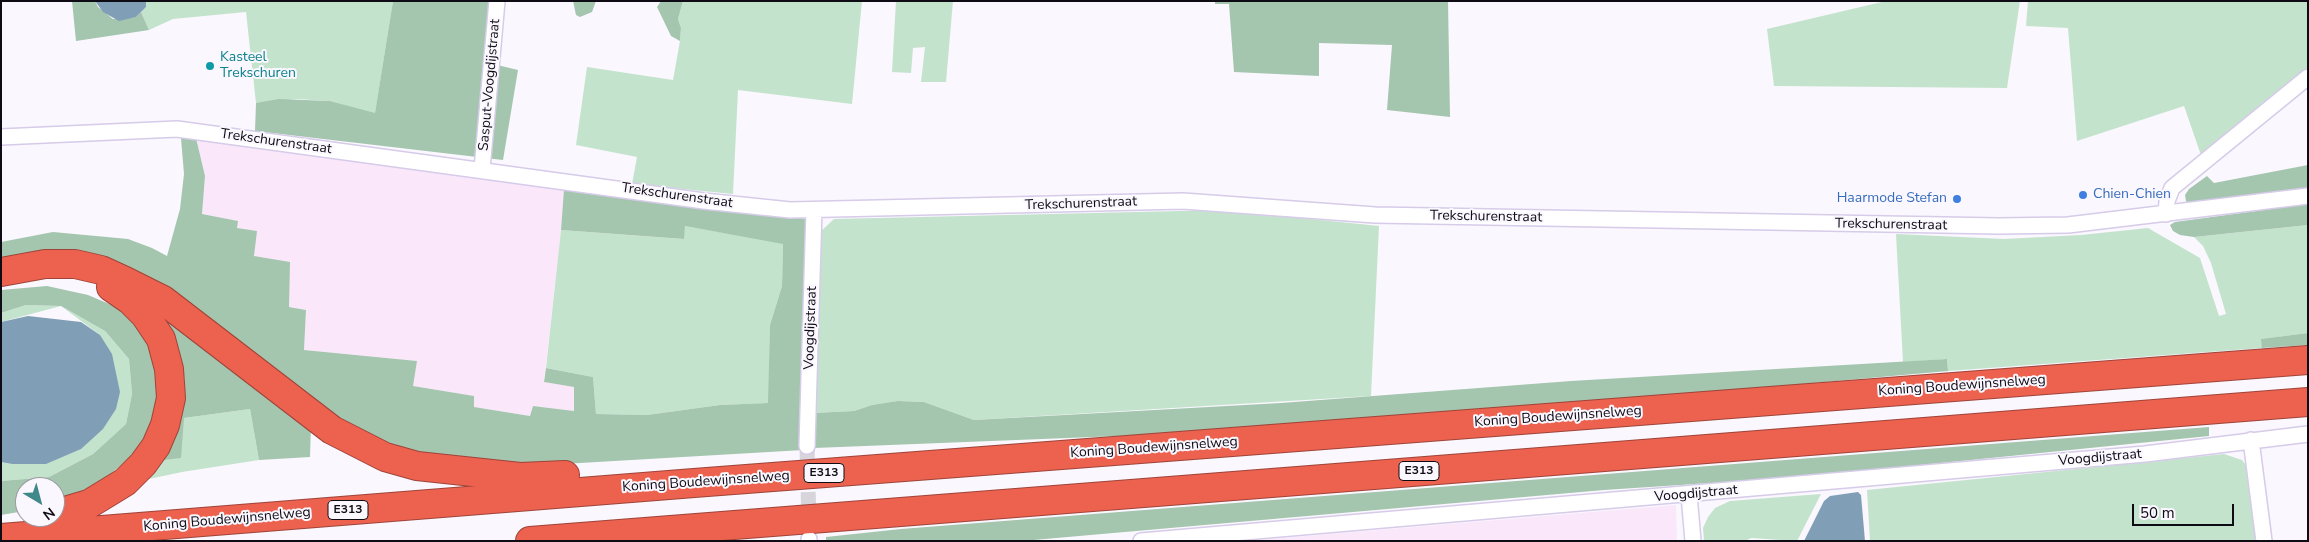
<!DOCTYPE html>
<style>
body{margin:0}
#map{position:relative;width:2309px;height:542px;overflow:hidden;background:#faf7fe;font-family:"Nunito Sans",sans-serif}
canvas{display:block}
.frame{position:absolute;inset:0;border:2px solid #0f0b15;pointer-events:none}
.north{position:absolute;left:15px;top:477px;width:50px;height:50px;box-sizing:border-box;background:#faf7fe;border:1px solid #9c99a1;border-radius:50%;rotate:143deg;font-size:14px;font-weight:700;line-height:20px;text-align:center;color:#0f0b15}
.north::after{content:'';display:block;margin:auto;width:18px;height:22px;background:#408889;clip-path:polygon(50% 0,100% 100%,50% 72%,0 100%)}
.scale{position:absolute;left:2132px;top:504px;width:102px;height:22px;box-sizing:border-box;border:2px solid #0f0b15;border-top:0;padding-left:6px;font-size:15px;line-height:18px;white-space:nowrap;color:#0f0b15;-webkit-text-stroke:4px #faf7fe;paint-order:stroke}
</style>
<div id="map">
<canvas width="2309" height="542"></canvas>
<div class="frame"></div>
<div class="north">N</div>
<div class="scale">50 m</div>
</div>
<script>
const g = document.querySelector('canvas').getContext('2d');
g.lineJoin = 'round';
function paint(path, color) {
  g.fillStyle = color;
  g.fill(path, 'evenodd');
}
function poly(rows) {
  const path = new Path2D();
  for (const r of rows) {
    path.moveTo(r[0], r[1]);
    for (let i = 2; i < r.length; i += 2) path.lineTo(r[i], r[i + 1]);
  }
  return path;
}
function trace(path, color, width, dash) {
  g.strokeStyle = color;
  g.lineWidth = width;
  g.lineCap = dash ? 'butt' : 'round';
  g.setLineDash(dash || []);
  g.stroke(path);
}
function write(font, color, halo, rows, align = 'center') {
  g.font = font + ' "Nunito Sans",sans-serif';
  g.lineWidth = 4;
  g.setLineDash([]);
  g.textBaseline = 'middle';
  g.strokeStyle = halo;
  g.fillStyle = color;
  for (const [text, x, y, turn = 0] of rows) {
    g.save();
    g.translate(x, y);
    g.rotate((+turn || 0) * Math.PI / 180);
    g.textAlign = isNaN(turn) ? turn : align;
    if (halo) g.strokeText(text, 0, 0);
    g.fillText(text, 0, 0);
    g.restore();
  }
}
paint(poly([
 [196,138,564,189,561,230,544,382,575,387,574,411,533,406,530,416,474,407,474,396,412,386,417,361,304,350,306,310,289,307,237,228,237,221,202,214,205,176],
 [1676,505,1677,541,1247,541]
]), '#fae8fa');
paint(poly([
 [146,1,393,1,375,114,330,101,297,99,256,103,246,12,173,19,149,30,141,12,146,7],
 [683,1,862,1,852,104,738,90,733,194,632,184,637,157,576,145,587,67,673,80,680,41,681,28,678,19],
 [896,1,953,1,946,82,921,82,925,47,913,48,911,73,892,72],
 [1886,1,2020,1,2007,88,1774,86,1767,29],
 [2028,1,2308,1,2308,71,2202,158,2184,106,2077,141,2068,28,2026,26],
 [1224,210,1379,226,1371,396,974,420,924,402,899,401,872,405,854,411,814,413,820,232,834,219],
 [2308,225,2308,333,2262,339,2262,348,1948,371,1947,359,1903,362,1896,234,2004,239,2081,235,2148,228,2200,258,2219,316,2226,314,2211,263,2203,246,2194,237],
 [685,226,783,243,782,286,770,325,769,403,720,405,647,415,596,414,593,377,546,368,561,230,683,239],
 [26,305,61,306,105,331,129,359,132,394,126,424,93,454,49,477,1,481,1,462,12,464,100,335,61,306,1,322,1,313],
 [250,409,259,460,182,472,135,482,184,418],
 [2224,454,2242,460,2249,469,2259,533,2255,541,1870,541,1867,490],
 [1821,494,1797,541,1751,538,1745,541,1704,541,1703,528,1708,517,1715,508,1730,501]
]), '#c4e3cd');
paint(poly([
 [72,1,95,1,98,7,113,19,136,17,141,12,149,30,76,41],
 [393,1,495,1,489,63,518,70,503,160,255,131,256,103,279,99,330,101,375,113],
 [573,1,596,1,592,12,580,17,576,15],
 [661,1,683,1,678,19,681,28,680,41,671,36,657,7],
 [1215,1,1448,1,1450,117,1387,110,1392,45,1319,43,1319,76,1234,72,1229,4,1215,4],
 [181,138,196,138,205,176,202,214,238,221,237,228,257,231,254,256,290,262,289,307,306,310,304,350,417,361,413,386,474,396,474,407,530,416,533,406,574,411,574,387,544,382,546,368,593,377,596,414,647,415,720,405,768,403,770,325,782,286,783,244,685,226,684,239,561,230,564,189,806,219,809,225,803,450,494,468,394,450,334,422,155,289,1,265,1,242,53,232,128,239,152,248,167,256,180,209,184,174],
 [2308,165,2308,189,2188,204,2186,201,2185,195,2189,189,2207,176,2214,183],
 [2308,204,2308,225,2194,237,2180,235,2173,231,2170,225,2175,222],
 [47,286,88,295,121,309,144,334,156,359,159,393,154,419,142,443,129,458,97,486,55,504,55,487,25,487,25,511,1,515,1,481,49,477,93,454,126,424,132,394,129,359,105,331,61,306,26,305,1,313,1,290],
 [144,299,311,424,310,457,259,460,250,409,184,418,181,458,154,461,168,438],
 [2308,333,2308,345,2262,348,2261,339],
 [1947,359,1948,371,1701,393,1143,435,814,448,814,413,854,411,872,405,898,401,924,402,974,420,1281,403,1571,381],
 [2209,427,2209,436,1921,465,1756,480,1604,490,1022,541,826,541,826,537,901,529]
]), '#a4c5ae');
paint(poly([
 [95,1,146,1,146,7,136,17,119,21,103,12],
 [28,316,81,322,100,335,112,354,120,392,116,409,103,429,81,449,46,464,12,464,1,462,1,322],
 [1858,492,1861,495,1865,541,1804,541,1824,501,1830,496]
]), '#809fb6');
trace(poly([
 [807,446,809,525]
]), '#d7d4db', 15, [15, 8]);
const street = poly([
 [1,137,177,129,704,201,790,210,1183,201,1375,215,1999,226,2068,225,2308,196],
 [482,169,497,1],
 [2166,214,2167,201,2172,188,2308,77],
 [2251,440,2264,541],
 [807,446,814,210],
 [1689,495,1693,541],
 [809,539,809,541],
 [1141,541,2145,454,2308,434]
]);
const highway = poly([
 [1,272,45,264,75,264,101,270,125,281,163,300,332,430,385,457,417,466,520,477,565,475],
 [55,514,89,504,125,482,143,464,156,446,165,425,171,398,169,369,161,339,145,315,130,300,111,287],
 [1,538,694,483,2308,360],
 [530,541,2308,402]
]);
trace(street, '#d6cbe9', 18);
trace(highway, '#9f443a', 30);
trace(street, '#fff', 15);
trace(highway, '#ec624e', 28);
for (const [x, y, r, color] of [
 [210,66,5,"#0f9aa8"],
 [2083,195,5,"#3f7fe0"],
 [1957,199,5,"#3f7fe0"]
]) {
  const dot = new Path2D();
  dot.arc(x, y, r, 0, 2 * Math.PI);
  g.fillStyle = color;
  g.fill(dot);
  trace(dot, '#faf7fe', 2);
}
for (const [x, y, w] of [
 [1419,471,40],
 [824,473,40],
 [348,510,40]
]) {
  const box = new Path2D();
  box.roundRect(x - w / 2, y - 9.5, w, 19, 4);
  g.fillStyle = '#faf7fe';
  g.fill(box);
  trace(box, '#0f0b15', 1);
}
write('bold 12px', '#0f0b15', null, [
 ["E313",1419,471],
 ["E313",824,473],
 ["E313",348,510]
]);
write('14px', '#0d838f', '#faf7fe', [
 ["Kasteel",220,58],
 ["Trekschuren",220,74]
], 'left');
write('14px', '#0f0b15', '#faf7fe', [
 ["Sasput-Voogdijstraat",490,85,-85],
 ["Trekschurenstraat",276,142,8],
 ["Trekschurenstraat",677,196,8],
 ["Trekschurenstraat",1081,204,-2],
 ["Trekschurenstraat",1486,217,1],
 ["Trekschurenstraat",1891,225,1],
 ["Voogdijstraat",811,328,-88],
 ["Koning Boudewijnsnelweg",1962,386,-4],
 ["Koning Boudewijnsnelweg",1558,417,-4],
 ["Koning Boudewijnsnelweg",1154,448,-4],
 ["Voogdijstraat",2100,458,-5],
 ["Koning Boudewijnsnelweg",706,482,-4],
 ["Voogdijstraat",1696,494,-5],
 ["Koning Boudewijnsnelweg",227,520,-5]
]);
write('14px', '#366cbe', '#faf7fe', [
 ["Chien-Chien",2093,195],
 ["Haarmode Stefan",1947,199,"right"]
], 'left');
</script>
